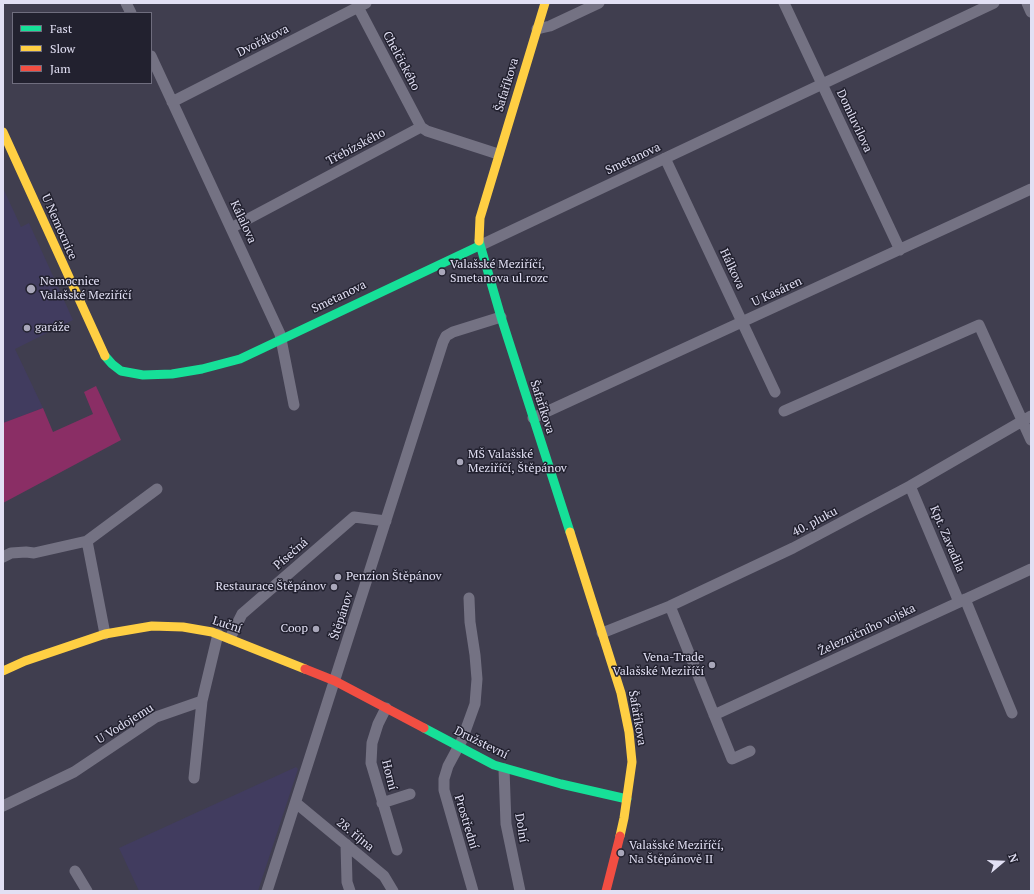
<!DOCTYPE html>
<meta charset="utf-8">
<style>
body{margin:0}
#map{position:relative;width:1034px;height:894px;overflow:hidden;background:#403e4f;font-family:"PT Serif",serif}
canvas{display:block}
.frame{position:absolute;inset:0;border:4px solid #e2e0f4;pointer-events:none}
.legend{position:absolute;left:12px;top:12px;width:140px;height:72px;box-sizing:border-box;background:#22212f;border:1px solid #6f6d7e;margin:0;padding:5px 7px;list-style:none;font-size:12px;color:#e2e0f4}
.legend li{display:flex;align-items:center;gap:8px;height:20px}
.legend b{width:20px;border:1px solid #6f6d7e}
.north{position:absolute;left:982px;top:842px;width:40px;height:40px;-webkit-text-stroke:3px #22212f;paint-order:stroke;rotate:71deg;font-size:11px;font-weight:700;line-height:16px;text-align:center;color:#e2e0f4}
.north::after{content:'';display:block;margin:auto;width:14px;height:18px;background:#e2e0f4;clip-path:polygon(50% 0,100% 100%,50% 72%,0 100%)}
</style>
<div id="map">
<canvas width="1034" height="894"></canvas>
<div class="frame"></div>
<ul class="legend">
<li><b style="height:5px;background:#16e098"></b>Fast</li>
<li><b style="height:5px;background:#ffcf43"></b>Slow</li>
<li><b style="height:5px;background:#f24e42"></b>Jam</li>
</ul>
<div class="north">N</div>
</div>
<script>
const g = document.querySelector('canvas').getContext('2d');
g.lineJoin = 'round';
function paint(path, color) {
  g.fillStyle = color;
  g.fill(path, 'evenodd');
}
function poly(rows) {
  const path = new Path2D();
  for (const r of rows) {
    path.moveTo(r[0], r[1]);
    for (let i = 2; i < r.length; i += 2) path.lineTo(r[i], r[i + 1]);
  }
  return path;
}
function trace(path, color, width, dash) {
  g.strokeStyle = color;
  g.lineWidth = width;
  g.lineCap = dash ? 'butt' : 'round';
  g.setLineDash(dash || []);
  g.stroke(path);
}
function write(font, color, halo, rows, align = 'center') {
  g.font = font + ' "PT Serif",serif';
  g.lineWidth = 3;
  g.setLineDash([]);
  g.textBaseline = 'middle';
  g.strokeStyle = halo;
  g.fillStyle = color;
  for (const [text, x, y, turn = 0] of rows) {
    g.save();
    g.translate(x, y);
    g.rotate((+turn || 0) * Math.PI / 180);
    g.textAlign = isNaN(turn) ? turn : align;
    if (halo) g.strokeText(text, 0, 0);
    g.fillText(text, 0, 0);
    g.restore();
  }
}
paint(poly([
 [3,188,21,227,29,223,73,320,15,349,43,408,3,423],
 [296,767,298,769,258,891,139,891,119,848]
]), '#413c5f');
paint(poly([
 [96,386,121,440,3,503,3,423,43,408,53,432,93,414,84,392]
]), '#8a2e65');
trace(poly([
 [126,3,131,13],
 [784,3,900,250],
 [1027,3,1031,12],
 [358,7,421,127],
 [537,29,550,26,599,3],
 [151,56,280,334,294,405],
 [172,102,366,3],
 [665,158,775,392],
 [231,228,421,127,427,131,498,154],
 [479,246,994,3],
 [784,411,979,325,1031,440],
 [533,418,1031,189],
 [910,486,959,602],
 [3,557,11,553,26,552,34,553,87,541],
 [469,598,470,622,475,655,477,679,475,704,462,740,448,766,444,779,444,790,473,891],
 [965,599,1012,713],
 [670,606,732,759,750,751],
 [602,633,670,606,793,548,910,486,1031,416],
 [105,634,87,541,157,489],
 [230,638,242,614,354,517,386,521],
 [386,708,378,724,372,743,371,763,397,850],
 [714,715,1031,569],
 [504,769,506,824,520,891],
 [194,778,202,701],
 [296,803,384,876,393,891],
 [382,803,410,794],
 [3,806,74,772,156,717,202,701,218,634],
 [346,844,347,882,350,891],
 [75,871,87,891],
 [267,891,443,342,446,336,453,332,501,317]
]), '#747283', 11);
trace(poly([
 [479,241,501,317,570,532],
 [105,356,112,364,121,371,143,375,172,374,202,369,240,359,479,246],
 [424,728,494,765,561,784,627,799]
]), '#16e098', 9);
trace(poly([
 [3,132,105,356],
 [479,241,480,218,545,3],
 [570,532,621,693,629,732,632,762,624,818,620,836],
 [3,671,25,661,105,634,152,626,183,627,212,632,305,669]
]), '#ffcf43', 9);
trace(poly([
 [305,669,335,681,424,728],
 [606,891,620,836]
]), '#f24e42', 9);
for (const [x, y, r, color] of [
 [442,272,4,"#a9a7ba"],
 [31,289,5,"#a9a7ba"],
 [27,328,4,"#a9a7ba"],
 [460,462,4,"#a9a7ba"],
 [338,577,4,"#a9a7ba"],
 [334,587,4,"#a9a7ba"],
 [316,629,4,"#a9a7ba"],
 [712,665,4,"#a9a7ba"],
 [621,853,4,"#a9a7ba"]
]) {
  const dot = new Path2D();
  dot.arc(x, y, r, 0, 2 * Math.PI);
  g.fillStyle = color;
  g.fill(dot);
  trace(dot, '#22212f', 1.5);
}
write('12px', '#e2e0f4', '#22212f', [
 ["Dvořákova",263,41,-27],
 ["Chelčického",401,61,62],
 ["Šafaříkova",507,85,-73],
 ["Domluvilova",854,121,65],
 ["Třebízského",356,147,-28],
 ["Smetanova",633,159,-25],
 ["Kálalova",243,222,65],
 ["U Nemocnice",59,227,66],
 ["Hálkova",732,269,65],
 ["U Kasáren",777,292,-25],
 ["Smetanova",339,297,-26],
 ["Šafaříkova",542,407,72],
 ["40. pluku",815,522,-28],
 ["Kpt. Zavadila",947,539,67],
 ["Písečná",291,554,-41],
 ["Štěpánov",342,616,-72],
 ["Luční",227,625,18],
 ["Železničního vojska",867,630,-25],
 ["Šafaříkova",637,718,80],
 ["U Vodojemu",125,724,-32],
 ["Družstevní",481,743,26],
 ["Horní",389,775,76],
 ["Prostřední",466,822,73],
 ["Dolní",521,828,81],
 ["28. října",355,835,39]
]);
write('12px', '#e2e0f4', '#22212f', [
 ["Valašské Meziříčí,",450,265],
 ["Smetanova ul.rozc",450,279],
 ["Nemocnice",40,282],
 ["Valašské Meziříčí",40,296],
 ["garáže",35,328],
 ["MŠ Valašské",468,455],
 ["Meziříčí, Štěpánov",468,469],
 ["Penzion Štěpánov",346,577],
 ["Restaurace Štěpánov",326,587,"right"],
 ["Coop",308,629,"right"],
 ["Vena-Trade",704,658,"right"],
 ["Valašské Meziříčí",704,672,"right"],
 ["Valašské Meziříčí,",629,846],
 ["Na Štěpánově II",629,860]
], 'left');
</script>
